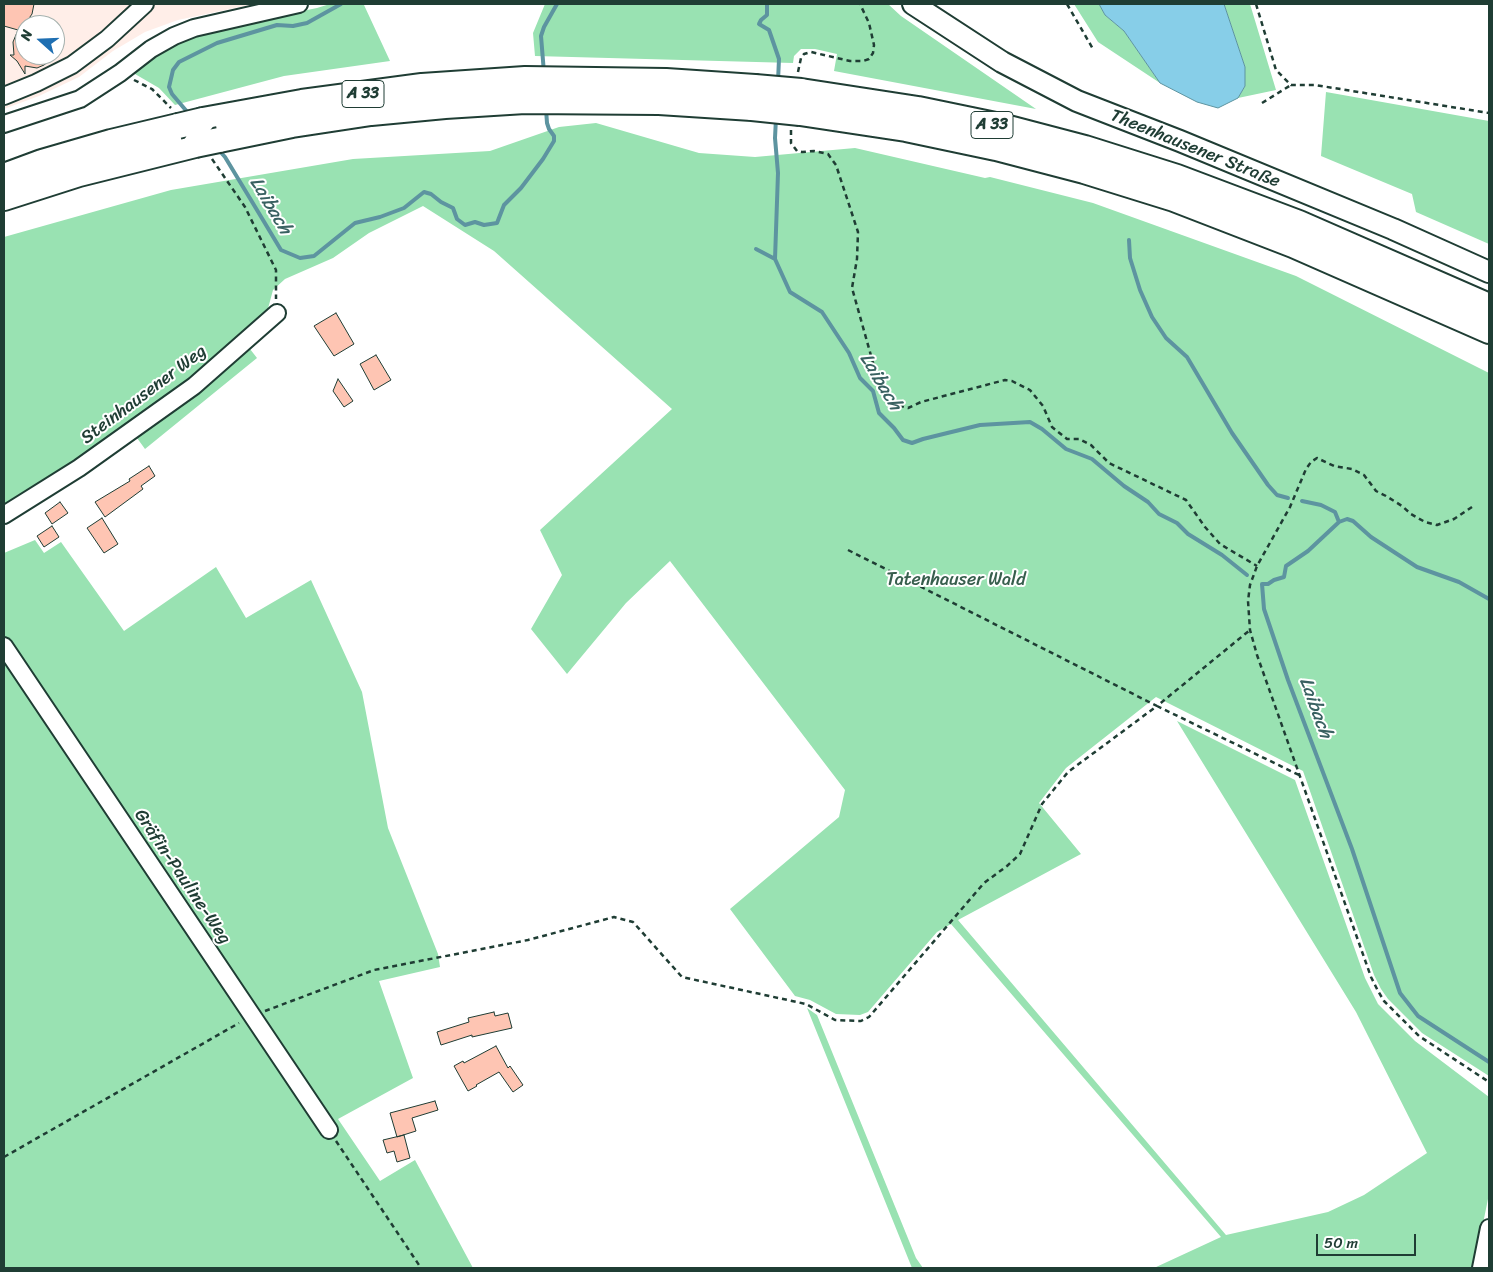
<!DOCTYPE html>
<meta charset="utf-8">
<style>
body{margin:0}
#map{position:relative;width:1493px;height:1272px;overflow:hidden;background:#fff;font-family:Sriracha,sans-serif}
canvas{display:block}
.frame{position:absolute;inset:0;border:5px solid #1f3d34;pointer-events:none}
.north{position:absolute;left:15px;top:15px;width:50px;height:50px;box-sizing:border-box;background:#fff;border:1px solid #a5b1ae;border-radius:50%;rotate:290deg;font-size:14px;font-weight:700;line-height:20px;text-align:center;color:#1f3d34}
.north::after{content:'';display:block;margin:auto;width:18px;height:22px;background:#1f6fb2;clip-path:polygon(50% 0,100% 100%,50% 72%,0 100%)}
.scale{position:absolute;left:1316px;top:1234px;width:100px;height:22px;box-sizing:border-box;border:2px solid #1f3d34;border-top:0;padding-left:6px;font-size:15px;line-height:18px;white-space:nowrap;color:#1f3d34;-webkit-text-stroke:4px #fff;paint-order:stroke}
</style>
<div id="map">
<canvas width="1493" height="1272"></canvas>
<div class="frame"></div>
<div class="north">N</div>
<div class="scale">50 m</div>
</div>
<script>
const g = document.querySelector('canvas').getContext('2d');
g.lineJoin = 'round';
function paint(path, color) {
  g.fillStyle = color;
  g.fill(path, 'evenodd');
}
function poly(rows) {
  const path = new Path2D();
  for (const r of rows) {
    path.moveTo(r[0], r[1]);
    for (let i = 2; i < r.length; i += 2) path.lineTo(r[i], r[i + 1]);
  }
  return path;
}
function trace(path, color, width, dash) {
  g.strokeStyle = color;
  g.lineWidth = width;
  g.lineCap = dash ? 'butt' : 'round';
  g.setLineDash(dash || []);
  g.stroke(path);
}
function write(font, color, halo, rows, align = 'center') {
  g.font = font + ' Sriracha,sans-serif';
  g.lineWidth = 4;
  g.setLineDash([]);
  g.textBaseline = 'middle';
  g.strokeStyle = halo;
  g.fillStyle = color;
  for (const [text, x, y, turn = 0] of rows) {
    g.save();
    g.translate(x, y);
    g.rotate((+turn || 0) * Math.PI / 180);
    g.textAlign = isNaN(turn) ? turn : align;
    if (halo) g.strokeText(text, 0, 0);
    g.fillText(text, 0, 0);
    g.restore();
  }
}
paint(poly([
 [4,4,254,4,178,20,145,32,113,51,79,77,39,96,4,109],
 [25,25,55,25,55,55,25,55]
]), '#ffeee8');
paint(poly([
 [330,4,365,4,364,5,390,61,284,76,175,105,159,88,135,74,135,71,152,57,195,33,317,8],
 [545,4,888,4,901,16,1036,109,834,71,837,54,815,49,801,49,794,56,793,63,535,56,533,33],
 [1074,4,1099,4,1105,15,1124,31,1160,83,1098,42],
 [1224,4,1250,4,1276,90,1238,98,1245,86,1245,67],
 [1326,92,1489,121,1489,244,1416,212,1412,194,1321,156],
 [596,123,699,153,755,157,855,148,985,178,990,177,1093,203,1296,276,1489,373,1489,1076,1422,1033,1388,999,1381,989,1374,975,1303,771,1156,697,1066,768,1039,803,1081,854,958,920,1226,1235,1328,1212,1364,1195,1427,1153,1356,1012,1177,721,1295,780,1365,978,1378,1004,1415,1041,1489,1097,1489,1194,1474,1268,1154,1268,1221,1237,951,924,937,932,868,1012,860,1015,836,1014,810,1000,795,996,730,909,839,817,845,790,670,561,626,603,567,674,531,629,562,575,540,530,672,409,494,251,423,206,369,233,333,258,285,279,273,290,266,316,243,340,257,358,145,449,137,438,4,521,4,237,171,190,353,159,490,151,559,127],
 [35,540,44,553,61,542,124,631,216,567,246,618,311,580,362,692,388,828,438,954,440,967,379,981,413,1078,338,1119,380,1181,415,1160,473,1268,4,1268,4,553],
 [807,1008,817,1015,916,1258,923,1268,912,1268]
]), '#99e2b2');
const water = poly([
 [1099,4,1224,4,1245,67,1245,86,1238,98,1218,108,1197,102,1160,83,1124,31,1105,15,1099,4]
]);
paint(water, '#87cee8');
trace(water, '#5d94a0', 1);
trace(poly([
 [767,4,767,15,761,20,759,24,769,30,779,59,778,81],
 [544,73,541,36,544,27,557,4],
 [189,114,172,94,169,87,173,70,179,62,217,43,277,25,293,26,307,23,341,4],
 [776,118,775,138,778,173,775,259,790,292,822,312,849,353,860,378,873,391,879,413,894,428,903,440,912,443,923,439,980,425,1030,422,1042,429,1066,449,1092,459,1124,486,1148,502,1159,514,1177,523,1188,534,1222,555,1247,575],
 [217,148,225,157,260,215,281,250,300,258,314,256,355,223,380,217,404,208,424,192,431,194,441,202,453,208,457,219,465,225,475,222,484,225,497,223,504,205,521,188,543,159,554,141,554,136,549,129,547,123,546,109],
 [1129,240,1130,258,1140,290,1152,317,1166,338,1187,357,1232,433,1268,485,1277,495,1288,498],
 [756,249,775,259],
 [1302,501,1321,505,1335,512,1339,522],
 [1489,599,1459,582,1417,567,1371,537,1353,521,1347,519,1339,522,1308,551,1286,566,1284,577,1274,580,1268,584,1262,584,1264,609,1288,680,1352,849,1400,993,1418,1016,1489,1062]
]), '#5d94a0', 4);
const building = poly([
 [4,4,34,4,32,14,25,24,25,55,56,55,44,65,37,68,25,66,25,74,17,61,10,55,14,55,13,42,18,30,4,26,4,4],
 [336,313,354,344,334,356,314,326,336,313],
 [376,355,391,380,374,390,360,364,376,355],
 [338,379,353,401,344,407,333,391,338,379],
 [149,466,155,476,141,486,143,489,105,517,95,502,130,481,129,479,149,466],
 [60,502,68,513,52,524,45,513,60,502],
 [102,518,118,544,104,553,87,528,102,518],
 [52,526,59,537,44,547,37,536,52,526],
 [494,1012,495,1016,508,1013,512,1028,472,1037,472,1035,441,1045,437,1032,469,1022,468,1018,494,1012],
 [496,1046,508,1068,510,1066,523,1085,513,1092,499,1072,476,1085,477,1086,468,1091,454,1066,463,1061,464,1063,496,1046],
 [435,1101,438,1110,412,1118,416,1131,397,1137,390,1113,435,1101],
 [404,1135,410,1158,397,1162,394,1151,387,1153,383,1140,404,1135]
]);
paint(building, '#fec5b3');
trace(building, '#1f3d34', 1);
const minor = poly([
 [4,96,36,83,72,65,107,39,145,4],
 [4,124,80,99,120,73,151,49,174,36,194,28,299,4],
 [4,515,79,468,194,386,277,313],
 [4,646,329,1130],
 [1481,1268,1489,1228]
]);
const major = poly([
 [913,4,1002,62,1077,101,1180,141,1393,229,1489,272]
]);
const highway = poly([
 [801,91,918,109,1005,127,1085,148,1177,177,1299,223,1489,306],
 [800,113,906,129,996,148,1084,171,1174,199,1293,245,1489,331],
 [203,120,302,102,422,86,525,79,666,81,755,87],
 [219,140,292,125,371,113,445,106,525,101,659,102,752,108],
 [4,176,42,162,111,142,178,126],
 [4,198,79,174,195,145]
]);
trace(minor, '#1f3d34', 20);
trace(major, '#1f3d34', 24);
trace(highway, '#1f3d34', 28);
trace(poly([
 [1067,4,1093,49],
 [1256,4,1276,70,1291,85,1315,85,1489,113],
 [798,72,801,58,804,54,811,52,850,61,863,61,869,59,873,53,874,45,869,23,860,4],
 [134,80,152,89,171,108],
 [1262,103,1291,85],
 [791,130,791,143,797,151,802,152,814,151,828,154,836,165,858,232,857,259,852,288,877,377,897,405,908,408,921,402,1005,380,1012,381,1030,390,1043,406,1052,427,1067,439,1079,439,1091,445,1109,463,1186,500,1205,527,1220,544,1257,566],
 [212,159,245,207,276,270,276,299],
 [1472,507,1454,519,1437,525,1425,522,1411,514,1402,506,1386,496,1376,491,1364,475,1352,469,1334,466,1317,458,1311,462,1306,469,1290,507,1257,566,1250,585,1248,601,1250,630,1257,655,1371,977,1378,991,1384,1001,1419,1036,1489,1082],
 [848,550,1157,706,1250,630],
 [265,1011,374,970,528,940,614,917,633,922,682,977,806,1004,835,1020,861,1021,869,1017,984,883,1007,866,1020,854,1042,804,1068,772,1157,706,1299,775],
 [336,1141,421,1268],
 [4,1157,239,1023]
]), '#1f3d34', 2.5, [5, 4]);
trace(minor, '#fff', 16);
trace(major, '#fff', 20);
trace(highway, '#fff', 24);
const highwayBridge = poly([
 [755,87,801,91],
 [752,108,800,113],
 [178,126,203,120],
 [195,145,219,140]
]);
trace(highwayBridge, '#1f3d34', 28, []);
trace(highwayBridge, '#fff', 24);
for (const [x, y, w] of [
 [363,94,42],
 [992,125,42]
]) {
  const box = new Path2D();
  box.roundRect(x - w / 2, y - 13.5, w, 27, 4);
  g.fillStyle = '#fff';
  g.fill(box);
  trace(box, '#1f3d34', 1);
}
write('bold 16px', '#1f3d34', null, [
 ["A 33",363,94],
 ["A 33",992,125]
]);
write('18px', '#1f3d34', '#fff', [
 ["Theenhausener Straße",1195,149,22],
 ["Steinhausener Weg",144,395,-37],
 ["Gräfin-Pauline-Weg",182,877,56]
]);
write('18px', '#375e4d', '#fff', [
 ["Tatenhauser Wald",956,580]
]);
write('italic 19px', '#396161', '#fff', [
 ["Laibach",270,206,59],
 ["Laibach",880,382,59],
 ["Laibach",1315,708,70]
]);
</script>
